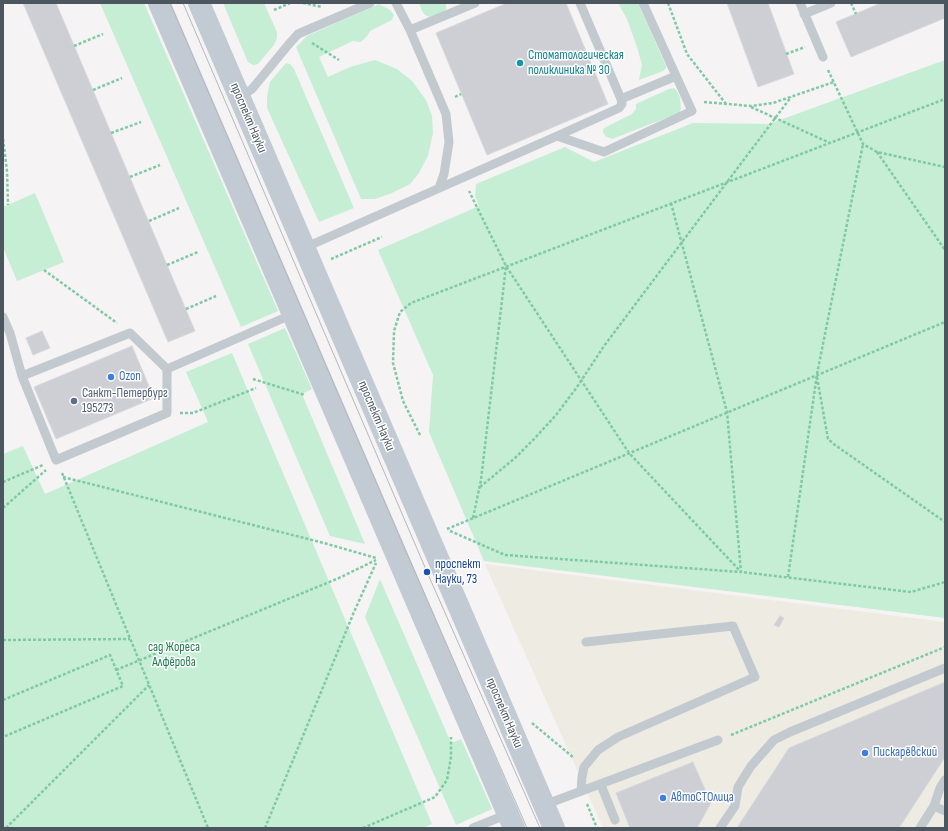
<!DOCTYPE html>
<meta charset="utf-8">
<style>
body{margin:0}
#map{position:relative;width:948px;height:831px;overflow:hidden;background:#f5f3f3;font-family:"Sofia Sans Condensed",sans-serif}
canvas{display:block}
.frame{position:absolute;inset:0;border:4px solid #4b565f;pointer-events:none}
</style>
<div id="map">
<canvas width="948" height="831"></canvas>
<div class="frame"></div>
</div>
<script>
const g = document.querySelector('canvas').getContext('2d');
g.lineJoin = 'round';
function paint(path, color) {
  g.fillStyle = color;
  g.fill(path, 'evenodd');
}
function poly(rows) {
  const path = new Path2D();
  for (const r of rows) {
    path.moveTo(r[0], r[1]);
    for (let i = 2; i < r.length; i += 2) path.lineTo(r[i], r[i + 1]);
  }
  return path;
}
function trace(path, color, width, dash) {
  g.strokeStyle = color;
  g.lineWidth = width;
  g.lineCap = dash ? 'butt' : 'round';
  g.setLineDash(dash || []);
  g.stroke(path);
}
function write(font, color, halo, rows, align = 'center') {
  g.font = font + ' "Sofia Sans Condensed",sans-serif';
  g.lineWidth = 3;
  g.setLineDash([]);
  g.textBaseline = 'middle';
  g.strokeStyle = halo;
  g.fillStyle = color;
  for (const [text, x, y, turn = 0] of rows) {
    g.save();
    g.translate(x, y);
    g.rotate((+turn || 0) * Math.PI / 180);
    g.textAlign = isNaN(turn) ? turn : align;
    if (halo) g.strokeText(text, 0, 0);
    g.fillText(text, 0, 0);
    g.restore();
  }
}
paint(poly([
 [485,564,945,622,945,828,603,828]
]), '#eeebe3');
paint(poly([
 [100,3,144,3,278,311,241,327],
 [223,3,264,3,277,32,277,38,274,45,258,64,253,65,248,62],
 [419,3,446,3,446,9,442,13,429,17,425,15,422,11],
 [618,3,638,3,666,66,666,68,663,71,639,80,642,65,637,47,627,19],
 [379,4,390,10,394,15,392,20,370,31,367,36,361,42,353,41,319,57,328,77,350,67,375,60,397,69,412,81,426,100,432,116,433,133,428,156,419,173,410,184,392,193,375,199,361,199,296,47,307,36],
 [945,60,945,618,484,561,429,432,433,375,378,250,479,206,475,196,476,184,565,147,594,162,693,123,769,124],
 [286,63,290,64,294,69,354,208,319,222,267,108,267,96,270,82],
 [674,88,677,91,680,98,681,109,679,113,612,139,605,136,603,132,604,128,632,114,636,109,636,104,669,89],
 [35,193,64,262,17,281,3,247,3,207],
 [285,328,312,389,302,394,365,544,330,536,248,344],
 [232,353,432,824,423,828,3,828,3,454,23,446,45,494,208,422,186,372],
 [380,579,451,743,461,739,492,809,456,825,365,617]
]), '#c5eed5');
const building = poly([
 [23,3,56,3,195,331,168,342,23,3],
 [507,3,566,3,608,104,487,155,436,33,507,3],
 [727,3,768,3,794,74,758,87,727,3],
 [881,3,945,3,945,18,851,57,836,22,881,3],
 [42,331,50,348,33,355,26,338,42,331],
 [132,346,154,398,56,439,34,387,132,346],
 [780,616,784,618,779,627,774,625,780,616],
 [945,682,945,757,899,828,737,828,789,748,945,682],
 [693,762,711,803,697,828,630,828,616,793,693,762]
]);
paint(building, '#cdcfd4');
trace(building, '#d7d9dd', 1);
trace(poly([
 [303,3,322,7],
 [668,3,687,54,726,104],
 [851,3,856,14],
 [274,10,290,3],
 [312,43,339,60],
 [74,46,103,34],
 [786,54,805,47],
 [828,70,863,144,877,152,945,167],
 [93,90,122,78],
 [455,97,461,94],
 [704,102,751,106,773,103,834,82],
 [751,107,830,143],
 [111,133,141,122],
 [3,139,7,171,8,205],
 [877,152,945,250],
 [130,177,160,165],
 [671,203,727,412,741,572,911,592,945,582],
 [149,221,179,208],
 [331,259,382,237],
 [167,265,198,252],
 [44,270,117,323],
 [186,309,216,296],
 [817,377,828,439,835,445,945,522],
 [253,379,305,395],
 [180,413,193,413,256,388],
 [420,435,403,401,393,363,394,331,400,312,411,303,945,99],
 [62,473,208,828],
 [63,477,324,543,376,558],
 [3,482,43,465],
 [480,487,515,458,535,438,556,415,577,387,604,346,791,97],
 [3,508,46,470],
 [473,518,481,480,506,266],
 [447,529,945,322],
 [450,531,505,555,741,572,629,453,506,266,469,191],
 [788,577,817,374,863,144],
 [3,640,130,639],
 [116,670,339,578,376,560],
 [3,700,110,655,123,686,3,737],
 [532,723,574,758],
 [731,735,945,647],
 [587,804,597,828],
 [6,828,149,685],
 [265,828,354,612,376,563],
 [363,828,435,797,447,780,451,757,451,737]
]), '#7fcaa5', 2.5, [3, 2]);
trace(poly([
 [396,3,410,30,475,3],
 [580,3,621,99],
 [800,3,823,57],
 [804,14,831,3],
 [410,30,446,114,449,142,444,174,439,188],
 [240,97,252,89,289,44,298,34,370,3],
 [557,136,619,108,622,104,621,99,676,76],
 [304,248,557,136,604,152,692,111,643,3],
 [3,317,10,333,22,376,130,333,167,369,293,314],
 [22,376,56,460,167,413,167,369],
 [601,785,615,820],
 [581,791,582,777,584,767,598,750,618,737,755,677,733,626,586,642],
 [544,805,718,740],
 [934,806,940,788,945,780],
 [473,828,508,814],
 [720,828,735,806,738,787,751,766,774,740,790,732,945,668],
 [920,828,934,806,945,811]
]), '#c2cad0', 9);
trace(poly([
 [159,3,514,828],
 [199,3,554,828]
]), '#c2cbd4', 22);
trace(poly([
 [170,3,404,547,527,828],
 [183,3,427,572,540,828]
]), '#b5b8bc', 1);
for (const [x, y, r, color] of [
 [520,63,4,"#0f9aa8"],
 [111,377,4,"#3f7fe0"],
 [74,401,4,"#5c6f8a"],
 [427,572,4,"#1a4fb4"],
 [865,753,4,"#3f7fe0"],
 [663,798,4,"#3f7fe0"]
]) {
  const dot = new Path2D();
  dot.arc(x, y, r, 0, 2 * Math.PI);
  g.fillStyle = color;
  g.fill(dot);
  trace(dot, '#fff', 1.5);
}
write('13px', '#0d838f', '#fff', [
 ["Стоматологическая",528,56],
 ["поликлиника № 30",528,71]
], 'left');
write('13px', '#4b565f', '#fff', [
 ["проспект Науки",248,118,67],
 ["проспект Науки",376,416,67],
 ["проспект Науки",504,713,67]
]);
write('13px', '#366cbe', '#fff', [
 ["Ozon",119,377],
 ["Пискарёвский",873,753],
 ["АвтоСТОлица",671,798]
], 'left');
write('13px', '#4e5e75', '#fff', [
 ["Санкт-Петербург",82,394],
 ["195273",82,409]
], 'left');
write('13px', '#164399', '#fff', [
 ["проспект",435,565],
 ["Науки, 73",435,580]
], 'left');
write('13px', '#1e7e4e', '#fff', [
 ["сад Жореса",174,648],
 ["Алфёрова",174,663]
]);
</script>
